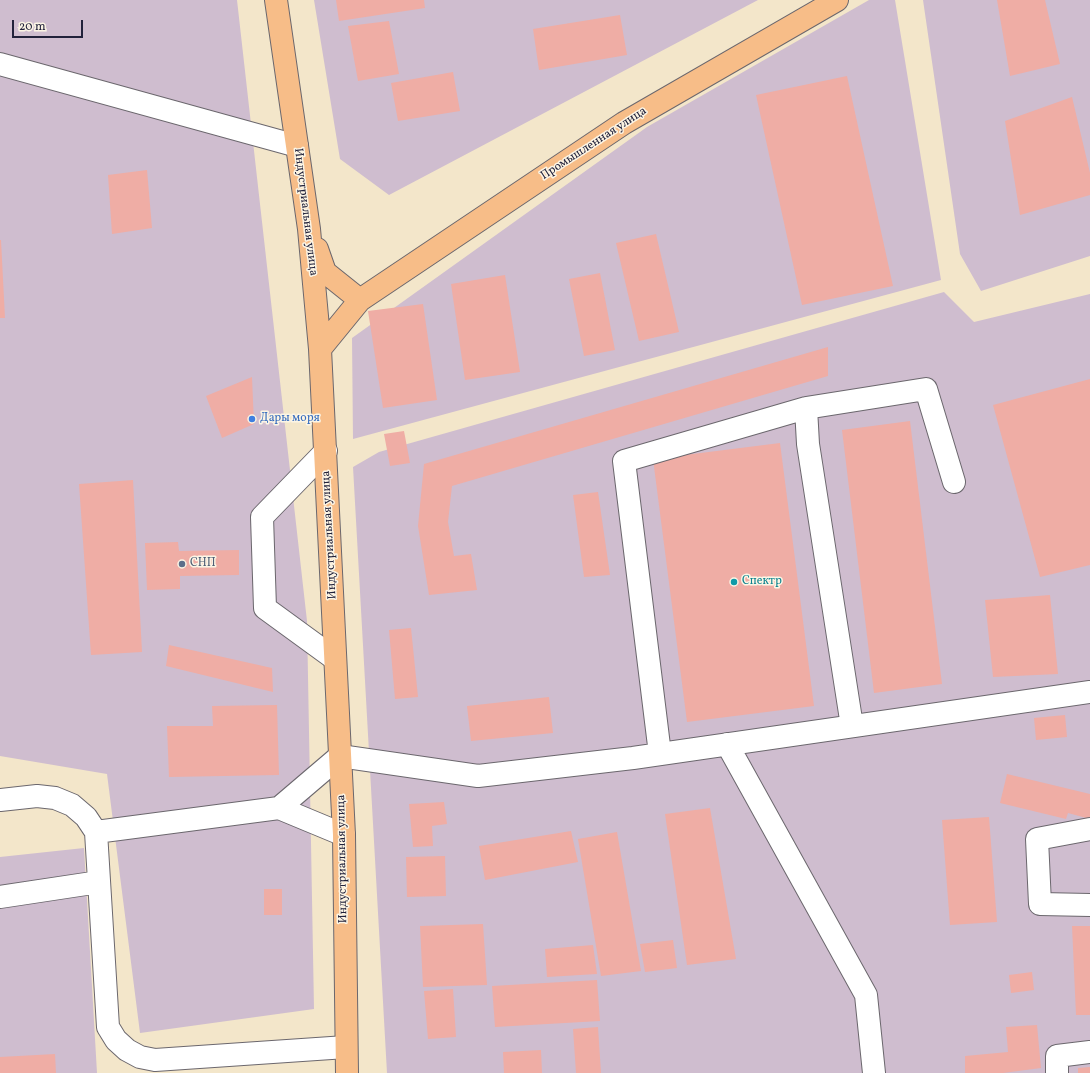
<!DOCTYPE html>
<meta charset="utf-8">
<style>
body{margin:0}
#map{position:relative;width:1090px;height:1073px;overflow:hidden;background:#f3e6ca;font-family:Vollkorn,serif}
canvas{display:block}
.scale{position:absolute;left:12px;top:20px;width:71px;height:18px;box-sizing:border-box;border:2px solid #22223b;border-top:0;padding-left:5px;font-size:12px;line-height:14px;white-space:nowrap;color:#22223b;-webkit-text-stroke:3px #fcf5e5;paint-order:stroke}
</style>
<div id="map">
<canvas width="1090" height="1073"></canvas>
<div class="scale">20 m</div>
</div>
<script>
const g = document.querySelector('canvas').getContext('2d');
g.lineJoin = 'round';
function paint(path, color) {
  g.fillStyle = color;
  g.fill(path, 'evenodd');
}
function poly(rows) {
  const path = new Path2D();
  for (const r of rows) {
    path.moveTo(r[0], r[1]);
    for (let i = 2; i < r.length; i += 2) path.lineTo(r[i], r[i + 1]);
  }
  return path;
}
function trace(path, color, width, dash) {
  g.strokeStyle = color;
  g.lineWidth = width;
  g.lineCap = dash ? 'butt' : 'round';
  g.setLineDash(dash || []);
  g.stroke(path);
}
function write(font, color, halo, rows, align = 'center') {
  g.font = font + ' Vollkorn,serif';
  g.lineWidth = 3;
  g.setLineDash([]);
  g.textBaseline = 'middle';
  g.strokeStyle = halo;
  g.fillStyle = color;
  for (const [text, x, y, turn = 0] of rows) {
    g.save();
    g.translate(x, y);
    g.rotate((+turn || 0) * Math.PI / 180);
    g.textAlign = isNaN(turn) ? turn : align;
    if (halo) g.strokeText(text, 0, 0);
    g.fillText(text, 0, 0);
    g.restore();
  }
}
paint(poly([
 [0,0,237,0,307,621,314,1009,140,1033,107,774,0,756],
 [314,0,758,0,389,195,340,159],
 [869,0,895,0,941,280,353,439,352,338,647,127],
 [923,0,1090,0,1090,256,981,291,960,254],
 [944,292,974,322,1090,294,1090,1073,387,1073,353,467,379,452],
 [84,848,97,1073,0,1073,0,857]
]), '#cfbdcf');
paint(poly([
 [336,0,424,0,425,8,339,21],
 [997,0,1045,0,1060,64,1010,76],
 [620,15,627,55,539,70,533,29],
 [389,21,399,74,358,81,348,26],
 [453,72,460,111,398,121,391,83],
 [847,76,893,286,802,305,756,95],
 [1072,97,1090,173,1090,195,1020,215,1005,121],
 [147,170,152,228,112,234,108,175],
 [656,234,679,332,639,341,616,243],
 [0,240,1,240,5,318,0,318],
 [600,273,615,350,584,356,569,279],
 [505,275,520,372,465,380,451,284],
 [423,304,437,400,383,408,368,311],
 [828,347,828,376,452,486,448,522,454,556,471,554,477,590,429,595,418,526,424,464],
 [252,377,254,424,222,438,206,396],
 [1090,379,1090,565,1040,577,993,405],
 [910,421,942,684,874,693,842,430],
 [404,431,410,463,390,466,384,434],
 [780,443,814,706,687,722,653,459],
 [133,480,142,652,91,655,79,484],
 [598,492,610,575,584,577,573,495],
 [178,542,179,551,239,550,239,575,180,576,180,589,147,590,145,543],
 [1050,595,1058,674,993,677,985,600],
 [411,628,418,697,395,699,389,630],
 [169,645,272,668,273,692,166,666],
 [549,697,553,733,471,741,467,706],
 [277,705,279,775,169,777,167,726,213,726,212,706],
 [1065,715,1067,737,1036,740,1034,718],
 [1007,774,1090,794,1090,819,1068,813,1066,819,1000,803],
 [444,802,447,824,432,826,433,846,413,847,409,804],
 [710,808,736,959,687,965,665,814],
 [989,817,997,922,950,925,942,820],
 [571,831,578,862,485,880,479,846],
 [617,832,641,971,601,976,578,839],
 [445,856,446,896,407,897,406,857],
 [264,889,282,889,282,915,264,915],
 [483,924,487,985,423,987,420,926],
 [1072,926,1090,926,1090,1015,1076,1015],
 [673,940,677,968,645,972,640,944],
 [593,945,597,974,547,977,545,949],
 [1032,972,1034,990,1011,993,1009,975],
 [597,980,600,1021,495,1027,492,986],
 [453,989,456,1037,428,1039,424,991],
 [1037,1025,1041,1068,1003,1073,965,1073,965,1056,1008,1052,1006,1027],
 [598,1027,601,1073,576,1073,573,1029],
 [541,1050,542,1073,504,1073,503,1052],
 [55,1054,56,1073,0,1073,0,1057],
 [1090,1067,1090,1073,1078,1073,1078,1068]
]), '#efada5');
const minor = poly([
 [0,64,297,146],
 [326,451,262,517,265,608,335,659],
 [852,726,808,444,806,408,926,389,954,482],
 [727,744,866,995,874,1073],
 [660,754,624,461,806,408],
 [0,800,37,796,55,798,72,805,86,817,96,832,108,1027,116,1040,127,1050,140,1057,155,1060,346,1047],
 [279,808,344,835],
 [1090,829,1037,839,1040,904,1090,905],
 [96,832,279,808,340,756,478,776,633,758,1090,692],
 [0,897,99,882],
 [1057,1073,1057,1056,1090,1052]
]);
const major = poly([
 [276,0,309,229,320,349,344,835,347,1073],
 [317,249,325,272,360,300],
 [320,349,360,300,624,123,837,0]
]);
trace(minor, '#6b676d', 24);
trace(major, '#6b676d', 24);
trace(minor, '#fff', 22);
trace(major, '#f7bd88', 22);
for (const [x, y, r, color] of [
 [252,419,4,"#3f7fe0"],
 [182,564,4,"#5c6f8a"],
 [734,582,4,"#0f9aa8"]
]) {
  const dot = new Path2D();
  dot.arc(x, y, r, 0, 2 * Math.PI);
  g.fillStyle = color;
  g.fill(dot);
  trace(dot, '#fcf5e5', 1.5);
}
write('12px', '#22223b', '#fcf5e5', [
 ["Промышленная улица",594,144,-33],
 ["Индустриальная улица",305,212,83],
 ["Индустриальная улица",330,535,-93],
 ["Индустриальная улица",343,859,-91]
]);
write('12px', '#366cbe', '#fcf5e5', [
 ["Дары моря",260,419]
], 'left');
write('12px', '#4e5e75', '#fcf5e5', [
 ["СНП",190,564]
], 'left');
write('12px', '#0d838f', '#fcf5e5', [
 ["Спектр",742,582]
], 'left');
</script>
